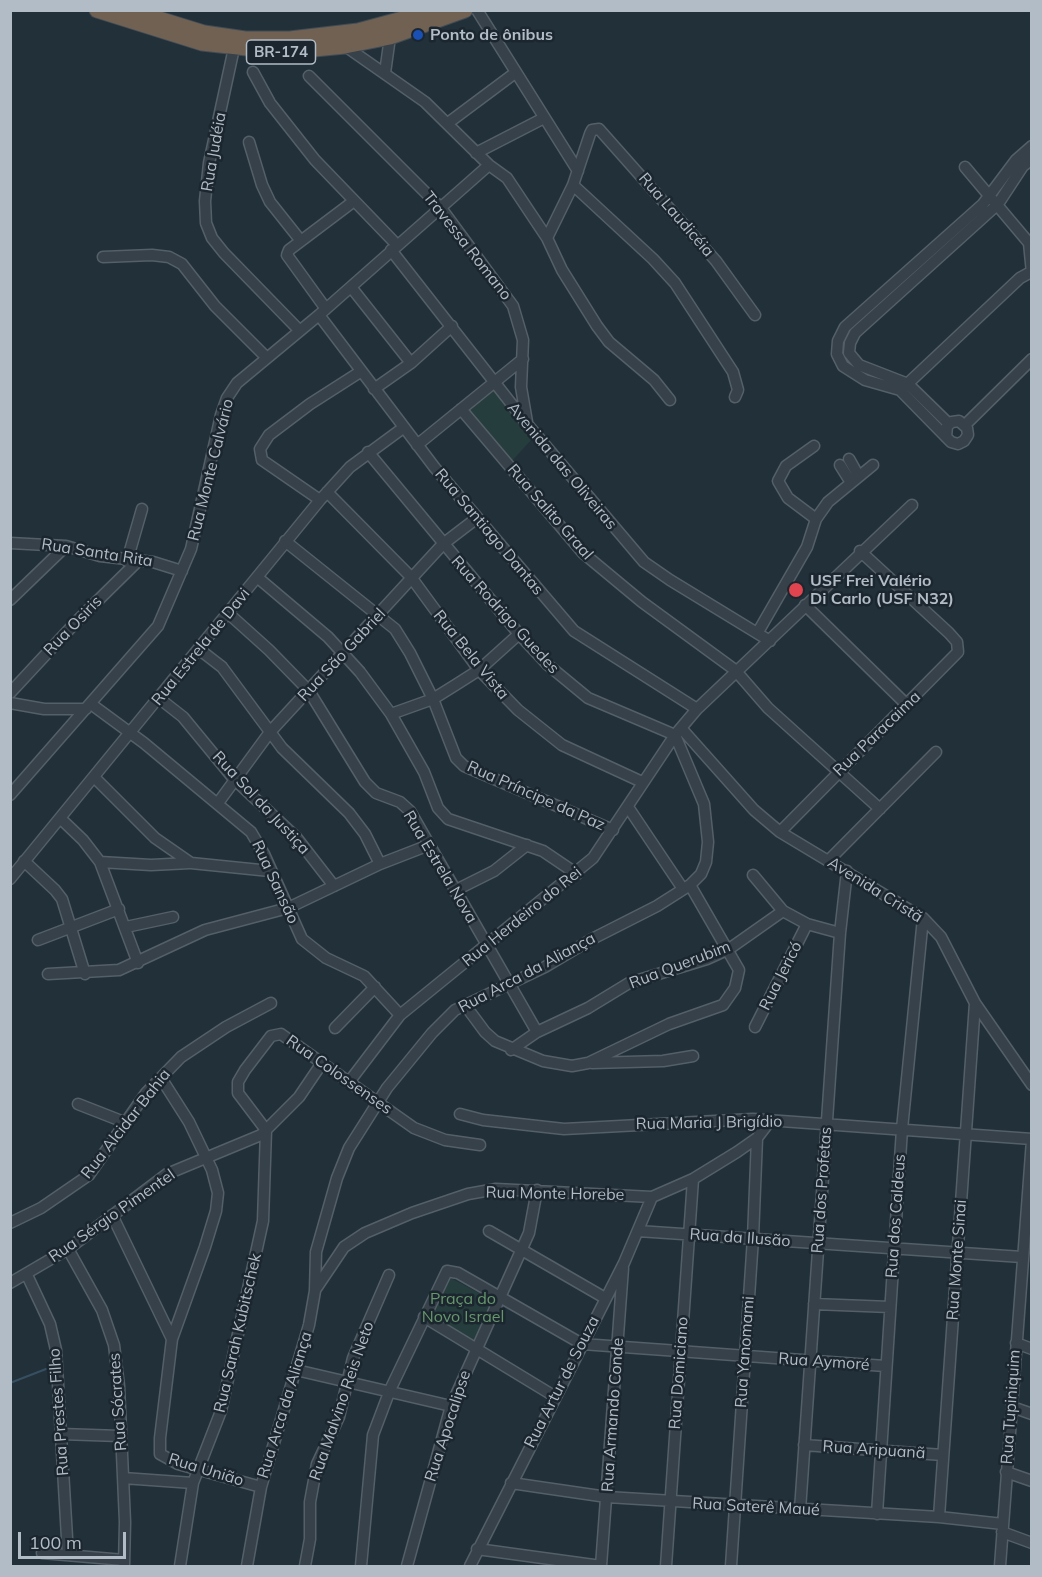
<!DOCTYPE html>
<meta charset="utf-8">
<style>
body{margin:0}
#map{position:relative;width:1042px;height:1577px;overflow:hidden;background:#22303a;font-family:Mulish,sans-serif}
canvas{display:block}
.frame{position:absolute;inset:0;border:12px solid #b1bcc6;pointer-events:none}
.scale{position:absolute;left:18px;top:1532px;width:108px;height:27px;box-sizing:border-box;border:3px solid #b1bcc6;border-top:0;padding-left:8px;font-size:18px;line-height:21px;white-space:nowrap;color:#b1bcc6;-webkit-text-stroke:4px #1b262f;paint-order:stroke}
</style>
<div id="map">
<canvas width="1042" height="1577"></canvas>
<div class="frame"></div>
<div class="scale">100 m</div>
</div>
<script>
const g = document.querySelector('canvas').getContext('2d');
g.lineJoin = 'round';
function paint(path, color) {
  g.fillStyle = color;
  g.fill(path, 'evenodd');
}
function poly(rows) {
  const path = new Path2D();
  for (const r of rows) {
    path.moveTo(r[0], r[1]);
    for (let i = 2; i < r.length; i += 2) path.lineTo(r[i], r[i + 1]);
  }
  return path;
}
function trace(path, color, width, dash) {
  g.strokeStyle = color;
  g.lineWidth = width;
  g.lineCap = dash ? 'butt' : 'round';
  g.setLineDash(dash || []);
  g.stroke(path);
}
function write(font, color, halo, rows, align = 'center') {
  g.font = font + ' Mulish,sans-serif';
  g.lineWidth = 5;
  g.setLineDash([]);
  g.textBaseline = 'middle';
  g.strokeStyle = halo;
  g.fillStyle = color;
  for (const [text, x, y, turn = 0] of rows) {
    g.save();
    g.translate(x, y);
    g.rotate((+turn || 0) * Math.PI / 180);
    g.textAlign = isNaN(turn) ? turn : align;
    if (halo) g.strokeText(text, 0, 0);
    g.fillText(text, 0, 0);
    g.restore();
  }
}
paint(poly([
 [492,387,533,438,512,461,467,409],
 [449,1277,494,1301,475,1341,431,1315]
]), '#253d3c');
trace(poly([
 [10,1383,46,1369]
]), '#364f61', 2);
const minor = poly([
 [477,10,578,171],
 [345,46,425,102,489,165,507,178,547,238,562,270,597,326,609,342,654,380,670,400],
 [234,48,209,163,205,201,206,223,212,238,224,253,299,330],
 [253,72,270,103,315,160,397,245],
 [385,73,390,37],
 [309,76,441,208,513,306,523,340,521,387,527,422],
 [448,123,515,73],
 [249,142,262,185,270,202,301,241],
 [476,153,544,118],
 [965,167,1029,243,1032,273],
 [573,185,653,259,675,283,733,372,738,390,735,397],
 [547,238,573,185,590,134,592,130,599,129,716,261,755,315],
 [391,250,528,425,644,562,670,580,770,641],
 [103,257,152,255,169,257,182,264,215,306,266,357],
 [351,287,411,363],
 [326,309,287,255,289,250,354,201],
 [319,315,435,468,574,631,697,709],
 [903,388,1020,278,1031,272],
 [374,389,411,363,452,326],
 [461,409,583,553,642,602,735,670,768,708,880,809],
 [949,424,908,384,859,365,849,353,850,343,855,333,998,204,1023,166,1032,159],
 [965,425,1032,359],
 [946,437,947,426,952,422,959,421,967,428,968,435,964,441,958,444,951,442,900,390,865,380,843,366,837,354,838,341,845,327,983,204,1016,160,1032,146],
 [417,445,523,359],
 [814,446,786,466,778,481,788,498,816,519],
 [368,452,519,634,548,665,588,698,675,735],
 [849,459,858,475],
 [840,465,850,481],
 [327,492,411,577,479,670,518,710,562,745,642,782],
 [320,500,262,460,260,449,269,435,310,404,360,372],
 [285,541,395,629,410,653,433,699,456,758,464,766,613,830],
 [10,543,66,546,100,556,153,562,182,571],
 [127,561,142,509],
 [257,577,328,637,360,672,391,714,424,772,438,808,448,819,543,851,577,874],
 [10,600,66,546],
 [805,605,906,704],
 [229,614,269,650,309,691,365,782,376,793,400,802,410,811,537,1032],
 [758,632,807,547,816,519,828,502,873,465],
 [200,650,222,667,282,748,349,813,365,834,380,864],
 [10,693,76,622,138,561],
 [160,699,183,717,234,779,296,837,334,886],
 [10,703,44,709,86,709],
 [91,704,144,743,251,832,264,854,302,939,326,958,364,976,400,1015],
 [391,714,433,699,457,684,479,670,519,634],
 [681,728,754,810,780,832,923,918,941,937,975,1003,1032,1085],
 [94,777,155,838,191,863,270,871],
 [10,795,158,626,191,549,221,415,227,398,237,383,319,315,489,165],
 [218,803,270,732,443,544,477,518],
 [628,807,683,889],
 [60,818,83,840,100,862,138,963],
 [780,832,958,652,957,642,949,633,860,551],
 [829,860,936,752],
 [24,861,55,890,62,899,85,974],
 [100,862,151,865,190,863],
 [753,875,783,911,807,924,840,933],
 [10,879,320,500,350,467,403,428],
 [454,891,494,871,527,845],
 [126,927,173,917],
 [38,940,119,909],
 [48,974,119,970,205,930,288,908,380,864,429,845],
 [465,1005,485,1032,495,1041,543,1061,572,1066,588,1063,669,1024,723,1005,735,988,739,970,690,885],
 [755,1027,807,924],
 [335,1028,375,987],
 [511,1050,537,1032,588,1008,629,983,707,959,729,949,783,911],
 [592,1063,663,1061,693,1056],
 [161,1078,189,1122,212,1170,218,1193,216,1211,205,1247,172,1339,160,1438,160,1454,178,1464,261,1487],
 [349,1082,400,1015,593,858,675,735,697,709,912,505],
 [78,1104,124,1122],
 [460,1114,483,1120,564,1129,753,1119,1032,1139],
 [112,1215,172,1339],
 [10,1223,41,1208,89,1175,146,1093,181,1057,226,1027,271,1003],
 [489,1231,605,1298],
 [638,1231,1022,1257],
 [68,1249,102,1310,114,1345,119,1386,125,1522,124,1566],
 [27,1275,50,1324,56,1350,68,1555],
 [10,1283,68,1249,167,1174,261,1135,299,1097,322,1063],
 [315,1290,344,1247,365,1233,412,1213,468,1194,496,1189,652,1197,693,1179,737,1152,757,1138,770,1121],
 [814,1304,890,1307],
 [424,1317,554,1396],
 [1016,1343,1032,1349],
 [296,1370,451,1406],
 [1012,1407,1032,1414],
 [61,1434,120,1436],
 [804,1445,943,1455],
 [1006,1472,1032,1481],
 [123,1478,193,1483],
 [511,1483,607,1497,939,1517,1003,1524],
 [800,1510,840,933,847,871],
 [877,1514,902,1129,923,918],
 [939,1517,975,1003],
 [1002,1532,1032,1543],
 [477,1549,601,1566],
 [42,1553,124,1560],
 [180,1566,193,1483,221,1411,263,1221,266,1130,238,1093,238,1082,245,1070,271,1036,281,1034,414,1128,445,1140,480,1145],
 [247,1566,261,1487,309,1325,315,1291,316,1252,337,1178,349,1148,387,1088,432,1033,455,1010,545,967,592,939,657,906,690,885,701,874,706,862,708,842,704,804,675,735],
 [305,1566,310,1539,310,1502,317,1464,339,1417,353,1358,389,1275],
 [361,1566,373,1435,390,1390,447,1271,458,1273,582,1344,885,1366],
 [407,1566,451,1406,529,1233,537,1190],
 [470,1566,624,1263,652,1197],
 [601,1566,623,1268],
 [666,1566,693,1179],
 [731,1566,753,1238,757,1138],
 [1000,1566,1032,1140]
]);
const highway = poly([
 [97,10,202,43,283,52,345,46,390,37,465,10],
 [130,10,204,33,245,39,290,39,358,31,436,10]
]);
trace(minor, '#545f68', 13);
trace(highway, '#414c55', 17);
trace(minor, '#36414a', 10);
trace(highway, '#706153', 15);
for (const [x, y, r, color] of [
 [418,35,6,"#1a4fb4"],
 [796,590,8,"#e0444e"]
]) {
  const dot = new Path2D();
  dot.arc(x, y, r, 0, 2 * Math.PI);
  g.fillStyle = color;
  g.fill(dot);
  trace(dot, '#1b262f', 2);
}
for (const [x, y, w] of [
 [281,52,69]
]) {
  const box = new Path2D();
  box.roundRect(x - w / 2, y - 12, w, 24, 4.5);
  g.fillStyle = '#1b262f';
  g.fill(box);
  trace(box, '#b1bcc6', 1.5);
}
write('bold 15px', '#b1bcc6', null, [
 ["BR-174",281,52]
]);
write('bold 16px', '#b1bcc6', '#1b262f', [
 ["Ponto de ônibus",430,35],
 ["USF Frei Valério",810,581],
 ["Di Carlo (USF N32)",810,599]
], 'left');
write('16px', '#b1bcc6', '#1b262f', [
 ["Rua Judéia",214,152,-80],
 ["Rua Laudicéia",676,215,49],
 ["Travessa Romano",467,246,52],
 ["Avenida das Oliveiras",562,466,50],
 ["Rua Monte Calvário",211,470,-76],
 ["Rua Salito Graal",550,512,49],
 ["Rua Santiago Dantas",489,532,50],
 ["Rua Santa Rita",97,553,9],
 ["Rua Rodrigo Guedes",505,615,48],
 ["Rua Osiris",73,626,-46],
 ["Rua Estrela de Davi",201,647,-51],
 ["Rua São Gabriel",342,655,-47],
 ["Rua Bela Vista",471,655,51],
 ["Rua Paracaima",877,734,-44],
 ["Rua Príncipe da Paz",536,796,24],
 ["Rua Sol da Justiça",261,803,47],
 ["Rua Estrela Nova",440,867,59],
 ["Rua Sansão",275,882,65],
 ["Avenida Cristã",875,890,32],
 ["Rua Herdeiro do Rei",522,917,-39],
 ["Rua Querubim",680,965,-21],
 ["Rua Arca da Aliança",527,973,-28],
 ["Rua Jericó",781,976,-63],
 ["Rua Colossenses",339,1075,35],
 ["Rua Maria J Brigídio",709,1123,-1],
 ["Rua Alcidar Bahia",126,1124,-52],
 ["Rua dos Profetas",822,1190,-86],
 ["Rua Monte Horebe",555,1194,1],
 ["Rua Sérgio Pimentel",112,1216,-35],
 ["Rua dos Caldeus",896,1216,-86],
 ["Rua da Ilusão",740,1238,4],
 ["Rua Monte Sinai",957,1260,-86],
 ["Rua Sarah Kubitschek",238,1333,-77],
 ["Rua Yanomami",745,1352,-86],
 ["Rua Aymoré",824,1362,4],
 ["Rua Domiciano",679,1373,-86],
 ["Rua Artur de Souza",562,1382,-63],
 ["Rua Malvino Reis Neto",342,1401,-71],
 ["Rua Sócrates",118,1402,-94],
 ["Rua Arca da Aliança",285,1405,-73],
 ["Rua Tupiniquim",1011,1407,-86],
 ["Rua Prestes Filho",59,1412,-94],
 ["Rua Armando Conde",613,1415,-86],
 ["Rua Apocalipse",448,1426,-72],
 ["Rua Aripuanã",874,1450,4],
 ["Rua União",206,1470,17],
 ["Rua Saterê Maué",756,1507,3]
]);
write('16px', '#68976d', '#1b262f', [
 ["Praça do",463,1299],
 ["Novo Israel",463,1317]
]);
</script>
